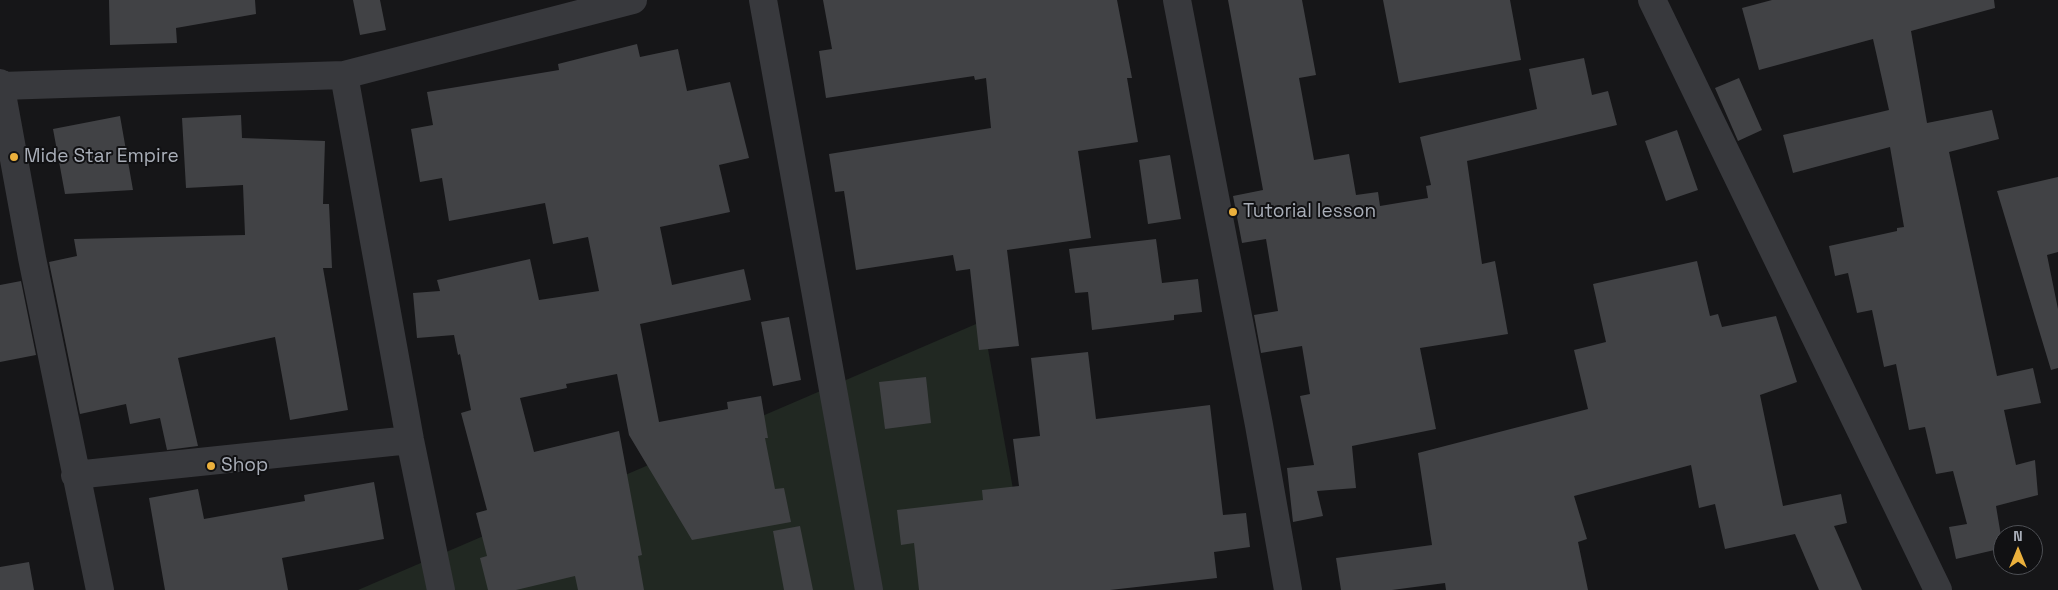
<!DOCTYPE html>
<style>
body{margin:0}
#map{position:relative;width:2058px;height:590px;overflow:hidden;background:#161618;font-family:"Space Grotesk",sans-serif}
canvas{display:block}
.north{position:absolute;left:1993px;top:525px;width:50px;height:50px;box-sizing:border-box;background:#111113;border:1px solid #4e5055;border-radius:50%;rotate:0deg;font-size:14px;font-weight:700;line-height:20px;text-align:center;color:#a9aeb8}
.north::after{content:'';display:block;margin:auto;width:18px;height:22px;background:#ebb03c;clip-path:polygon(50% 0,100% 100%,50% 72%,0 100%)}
</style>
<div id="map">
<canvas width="2058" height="590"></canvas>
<div class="north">N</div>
</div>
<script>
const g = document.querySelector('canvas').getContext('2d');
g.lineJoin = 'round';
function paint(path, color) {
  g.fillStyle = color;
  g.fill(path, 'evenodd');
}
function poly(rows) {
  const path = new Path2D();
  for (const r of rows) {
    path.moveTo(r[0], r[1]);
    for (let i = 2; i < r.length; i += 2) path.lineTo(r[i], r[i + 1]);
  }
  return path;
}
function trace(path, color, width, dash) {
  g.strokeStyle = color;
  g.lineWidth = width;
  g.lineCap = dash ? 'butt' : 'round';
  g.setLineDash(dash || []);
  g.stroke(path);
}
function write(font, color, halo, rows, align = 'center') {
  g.font = font + ' "Space Grotesk",sans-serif';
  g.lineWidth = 4;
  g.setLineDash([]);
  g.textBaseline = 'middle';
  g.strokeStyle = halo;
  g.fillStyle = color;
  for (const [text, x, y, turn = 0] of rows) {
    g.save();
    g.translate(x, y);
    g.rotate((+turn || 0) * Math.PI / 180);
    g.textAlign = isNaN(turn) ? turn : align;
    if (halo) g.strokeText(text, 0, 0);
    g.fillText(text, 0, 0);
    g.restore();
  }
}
paint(poly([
 [983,321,1031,590,358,590]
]), '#212822');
paint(poly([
 [109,0,255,0,256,14,176,28,177,43,110,45],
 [353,0,380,0,386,30,360,35],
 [823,0,1117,0,1132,78,1127,78,1138,142,1078,151,1091,238,1007,250,1019,346,979,350,970,269,956,271,953,255,856,270,844,191,835,192,829,154,991,128,986,78,975,80,974,76,826,98,819,51,832,49],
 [1228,0,1302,0,1316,75,1299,78,1314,160,1349,154,1356,195,1378,192,1380,206,1428,198,1426,186,1431,185,1420,137,1537,109,1529,69,1584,58,1592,95,1608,91,1617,125,1467,161,1482,264,1495,261,1508,334,1420,348,1436,429,1352,446,1356,488,1317,491,1323,516,1293,522,1287,468,1314,465,1300,396,1310,394,1302,346,1261,353,1254,315,1278,311,1266,239,1242,243,1233,196,1263,190],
 [1383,0,1510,0,1521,60,1399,83],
 [1772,0,1994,0,1995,8,1911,31,1927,123,1992,110,1999,139,1949,152,1997,376,2033,368,2041,403,2004,410,2016,465,2035,460,2038,495,1996,506,2003,548,1956,559,1949,527,1967,524,1953,471,1936,474,1925,427,1909,430,1896,364,1884,367,1872,310,1857,313,1848,273,1835,276,1829,246,1897,231,1897,228,1904,227,1890,147,1793,173,1783,135,1889,110,1873,39,1759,70,1742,8],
 [637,44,640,57,678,49,687,91,730,82,749,158,719,165,730,212,660,227,672,285,744,269,751,300,640,324,659,422,728,409,727,402,761,396,768,438,765,438,775,489,784,488,791,522,692,540,629,435,617,374,566,384,567,388,520,398,534,452,619,431,642,555,638,556,644,590,578,590,575,576,516,590,488,590,480,558,487,556,476,513,487,510,461,413,471,410,460,354,458,355,454,335,417,338,413,293,440,291,437,280,530,259,539,300,599,291,588,237,553,244,545,203,449,221,442,178,420,182,411,129,433,125,427,92,559,70,558,64],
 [1739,78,1762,130,1738,141,1715,88],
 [241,115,242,138,325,141,323,204,329,204,332,268,323,268,348,410,290,420,275,337,178,358,198,446,167,450,160,418,130,424,126,404,80,414,49,262,77,256,74,239,245,235,243,185,186,188,182,118],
 [120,116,133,190,65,194,53,129],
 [1677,130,1698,190,1666,201,1645,141],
 [1170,155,1181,219,1148,224,1139,160],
 [2058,177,2058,252,2047,255,2058,309,2058,368,2051,370,1997,191],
 [1156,239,1162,283,1198,279,1202,312,1174,315,1174,320,1092,330,1088,292,1075,293,1069,249],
 [1697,261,1710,316,1718,314,1722,327,1776,316,1797,382,1760,395,1783,506,1841,494,1847,523,1834,526,1862,590,1819,590,1795,534,1725,549,1715,504,1699,508,1691,465,1574,496,1587,539,1578,542,1588,590,1446,590,1445,583,1392,590,1341,590,1336,558,1432,545,1418,453,1588,409,1574,350,1606,342,1593,284],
 [21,281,36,355,0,362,0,285],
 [789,317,801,380,773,386,761,322],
 [1088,352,1096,419,1210,405,1223,515,1246,513,1250,547,1214,552,1217,578,1110,590,919,590,914,543,901,545,897,510,983,500,982,490,1019,486,1013,439,1040,436,1031,358],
 [926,377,931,423,885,429,879,382],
 [374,482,384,539,282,558,288,590,165,590,149,498,198,489,204,519,305,501,304,495],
 [800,526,813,590,784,590,773,531],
 [29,562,34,590,0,590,0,567]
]), '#414245');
trace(poly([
 [763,0,869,590],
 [1177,0,1259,425,1288,590],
 [1652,0,1938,590],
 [344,75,410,440,441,590],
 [0,83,32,258,100,590],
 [1,86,344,75,633,0],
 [75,475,410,440]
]), '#38393d', 28);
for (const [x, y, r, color] of [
 [14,157,5,"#ebb03c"],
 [1233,212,5,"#ebb03c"],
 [211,466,5,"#ebb03c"]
]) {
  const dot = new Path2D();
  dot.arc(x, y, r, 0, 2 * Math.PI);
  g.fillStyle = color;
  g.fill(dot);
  trace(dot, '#111113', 2);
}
write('19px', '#a9aeb8', '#111113', [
 ["Mide Star Empire",24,157],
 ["Tutorial lesson",1243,212],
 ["Shop",221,466]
], 'left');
</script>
